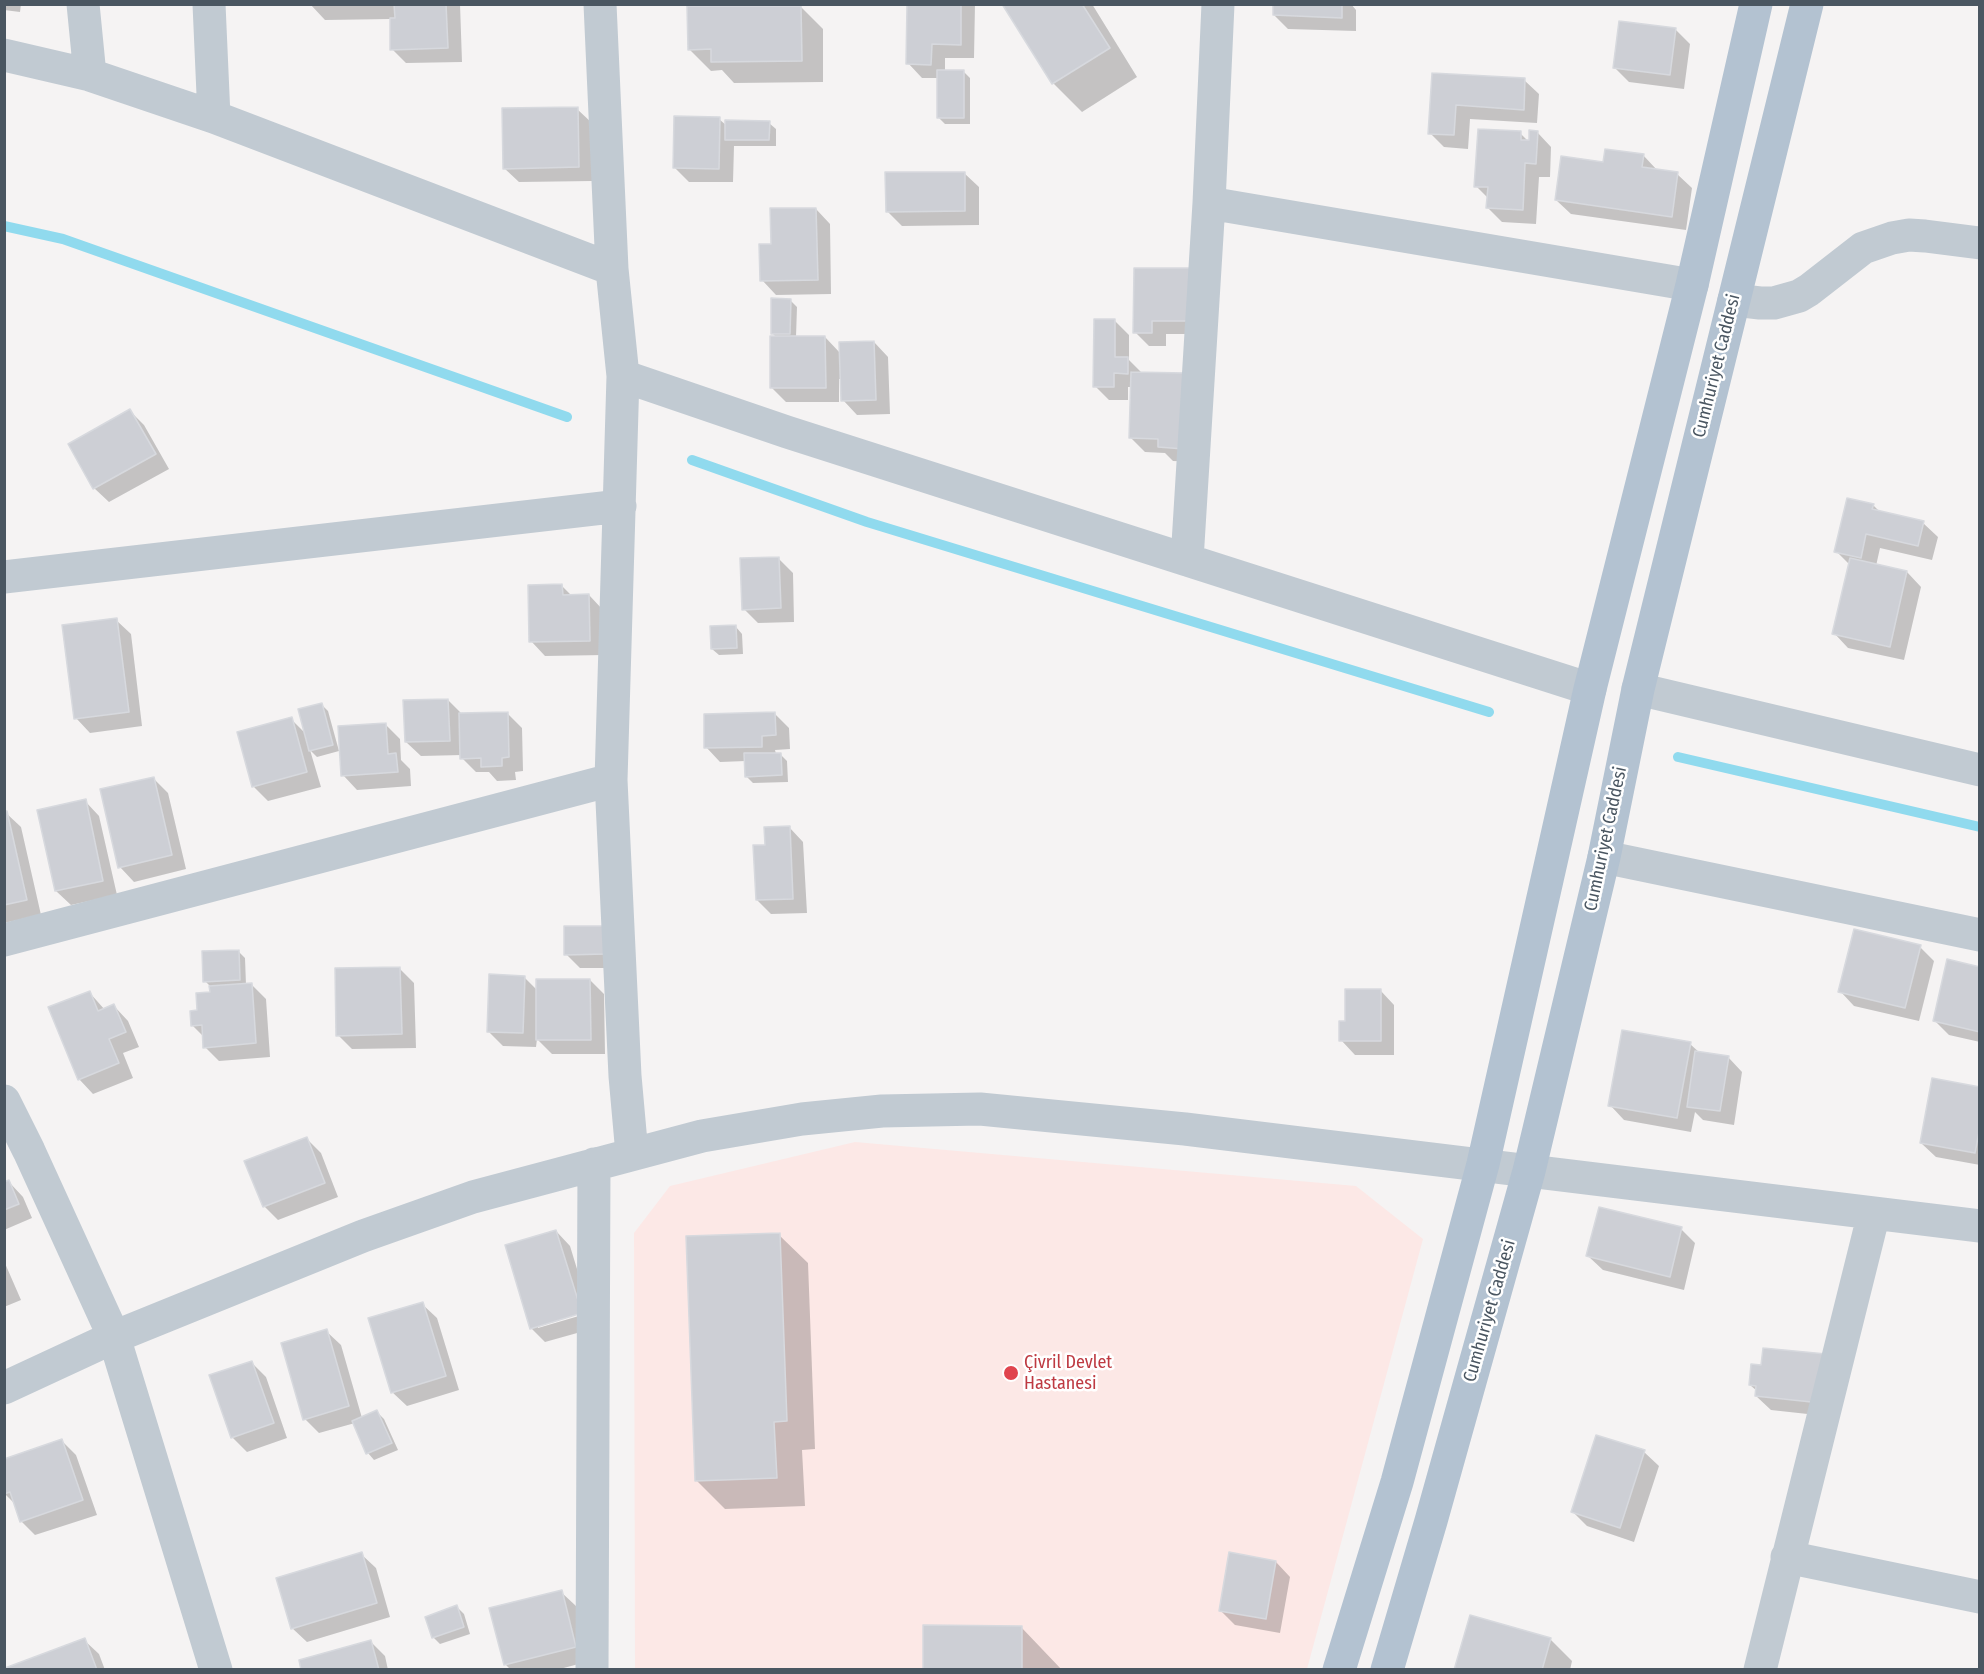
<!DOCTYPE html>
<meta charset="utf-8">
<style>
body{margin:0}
#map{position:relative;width:1984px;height:1674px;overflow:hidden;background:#f5f3f3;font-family:"Fira Sans Condensed",sans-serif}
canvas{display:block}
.frame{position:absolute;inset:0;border:6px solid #4a5661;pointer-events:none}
</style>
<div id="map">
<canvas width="1984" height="1674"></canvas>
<div class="frame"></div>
</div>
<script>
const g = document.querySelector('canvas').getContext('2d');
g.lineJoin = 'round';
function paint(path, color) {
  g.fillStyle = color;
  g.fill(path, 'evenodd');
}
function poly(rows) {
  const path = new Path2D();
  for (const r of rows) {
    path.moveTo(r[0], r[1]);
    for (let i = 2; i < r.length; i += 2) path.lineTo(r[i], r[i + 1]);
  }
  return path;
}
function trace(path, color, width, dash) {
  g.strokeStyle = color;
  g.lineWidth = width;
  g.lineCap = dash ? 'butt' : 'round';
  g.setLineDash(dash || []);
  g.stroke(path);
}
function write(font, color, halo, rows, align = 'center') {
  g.font = font + ' "Fira Sans Condensed",sans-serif';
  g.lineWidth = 5;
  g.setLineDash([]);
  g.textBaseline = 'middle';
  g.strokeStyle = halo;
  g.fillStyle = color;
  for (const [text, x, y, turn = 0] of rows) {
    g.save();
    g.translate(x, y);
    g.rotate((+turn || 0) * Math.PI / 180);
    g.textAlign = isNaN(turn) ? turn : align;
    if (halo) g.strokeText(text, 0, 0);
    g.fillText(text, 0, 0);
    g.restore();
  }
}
paint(poly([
 [855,1142,1356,1186,1423,1239,1307,1669,635,1669,634,1233,670,1186]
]), '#fce8e6');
paint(poly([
 [4,4,21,4,20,12,4,10],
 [310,4,460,4,462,62,406,63,392,49,391,19,325,20],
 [909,4,975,4,974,58,945,58,945,71,963,71,970,78,970,124,945,124,938,117,939,78,922,78,908,63],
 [1004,4,1092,4,1137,77,1082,112,1053,83],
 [1274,4,1351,4,1356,10,1356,31,1288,29,1274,15],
 [801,7,823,29,823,82,734,83,722,70,711,71,689,49],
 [1675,29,1690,44,1684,89,1629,82,1615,68],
 [1434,75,1524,80,1539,94,1537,123,1470,119,1468,149,1444,147,1430,133],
 [577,109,592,123,593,181,519,182,504,168],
 [719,119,727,126,769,123,776,129,776,146,734,146,733,182,689,182,674,167],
 [1537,132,1551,147,1550,177,1539,177,1536,224,1502,222,1488,208,1488,198,1476,186,1520,133,1530,143],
 [1643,155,1657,170,1677,174,1692,188,1686,230,1571,214,1556,200],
 [964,173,979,187,979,225,902,226,887,211],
 [816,209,830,224,831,294,776,295,762,280,772,246],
 [1195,270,1210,334,1166,334,1166,346,1149,346,1135,332],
 [790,300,797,307,796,337,825,337,841,354,874,342,888,357,890,414,857,415,843,400,842,379,839,379,839,402,786,402,772,388,777,338,772,333],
 [1115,321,1129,335,1129,360,1142,373,1198,462,1173,461,1165,453,1145,452,1131,438,1132,387,1128,387,1128,400,1109,400,1095,386],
 [130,411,144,425,169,469,109,502,94,488],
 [1873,505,1881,513,1923,523,1938,537,1932,560,1880,548,1876,566,1907,572,1921,587,1904,660,1848,648,1834,633,1850,565,1836,551],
 [778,558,793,573,794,622,758,623,744,609],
 [562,586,572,596,589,595,603,610,604,655,545,656,531,641],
 [116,620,131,634,142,726,90,733,76,718],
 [736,627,742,634,743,654,719,655,712,649],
 [448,700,462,714,507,713,522,728,523,771,515,772,516,780,497,781,489,772,476,772,462,758,462,755,421,756,406,742],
 [321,704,328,711,339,751,317,757,310,750,321,787,268,801,254,787,238,733,291,719,306,734],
 [775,714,789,728,790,749,775,750,776,754,780,754,787,761,788,782,753,783,746,776,746,761,720,762,706,747],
 [385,724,400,739,401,760,410,769,411,786,357,790,343,775],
 [153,778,168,793,186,869,134,882,120,867],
 [85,801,99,816,117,895,71,905,56,891],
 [4,813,6,813,21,827,41,915,4,923],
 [789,827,803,842,807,913,771,914,757,900,766,846],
 [619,942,619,968,580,968,566,954],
 [1920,947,1934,961,1919,1021,1854,1006,1840,991],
 [238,951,245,958,246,985,251,984,266,999,270,1057,219,1061,205,1047,204,1037,192,1025,211,993,211,987,205,981],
 [1980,968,1980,1042,1949,1035,1935,1021],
 [400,969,414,983,416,1048,352,1049,338,1035],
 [525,978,537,990,590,980,604,994,605,1054,552,1054,537,1039,536,1047,503,1046,488,1031],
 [1380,990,1394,1005,1394,1055,1355,1055,1341,1040,1346,1022],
 [89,992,105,1010,114,1006,128,1021,139,1047,123,1053,133,1078,93,1094,79,1079],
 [1690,1044,1700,1053,1728,1057,1742,1072,1734,1125,1703,1120,1695,1112,1691,1132,1624,1120,1610,1105],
 [1980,1088,1980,1165,1936,1157,1921,1143],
 [306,1138,321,1153,338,1197,278,1220,264,1206],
 [9,1182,23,1197,32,1218,4,1230,4,1184],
 [1681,1229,1695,1243,1684,1290,1603,1270,1588,1256],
 [556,1231,570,1246,595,1328,545,1342,531,1328],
 [589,1310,589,1313,538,1328,538,1325],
 [779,1235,808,1263,815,1449,802,1450,805,1506,725,1509,696,1480],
 [4,1261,21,1300,4,1307],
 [422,1304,437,1318,459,1390,407,1406,392,1392],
 [326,1331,341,1345,362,1418,377,1412,384,1419,398,1450,374,1460,368,1453,355,1423,319,1433,305,1419],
 [251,1362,266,1377,287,1438,247,1452,232,1437],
 [1752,1366,1835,1417,1771,1410,1756,1396,1757,1391,1750,1385],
 [62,1441,76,1455,97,1515,35,1535,21,1521,15,1504,4,1493],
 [1644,1452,1659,1466,1634,1542,1587,1526,1573,1512],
 [361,1554,376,1568,390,1617,307,1642,292,1628],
 [1276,1562,1290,1577,1280,1633,1235,1625,1221,1611],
 [561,1592,576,1606,590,1661,556,1670,511,1670,505,1664],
 [457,1607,464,1614,470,1634,440,1644,433,1637],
 [1471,1617,1551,1640,1572,1661,1570,1670,1456,1670],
 [1021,1627,1062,1670,924,1670],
 [84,1640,99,1654,105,1670,7,1670],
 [370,1641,385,1656,388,1670,303,1670]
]), '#0003');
trace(poly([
 [4,226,63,239,567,417],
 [692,460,867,522,1489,712],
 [1678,757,1980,827]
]), '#90daee', 10);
const building = poly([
 [394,4,446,4,448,48,390,50,390,18,395,18,394,4],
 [907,4,961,4,961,45,932,44,931,65,906,64,907,4],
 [1002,4,1082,4,1110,48,1052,84,1002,4],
 [1273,4,1342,4,1342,18,1273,15,1273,4],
 [687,6,801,6,802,61,711,62,711,49,688,50,687,6],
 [1619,21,1676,28,1670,75,1613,68,1619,21],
 [937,70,964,70,964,118,937,118,937,70],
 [1432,73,1525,78,1524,110,1456,105,1454,135,1428,134,1432,73],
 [578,107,579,167,503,169,502,108,578,107],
 [674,116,720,117,719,169,673,168,674,116],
 [725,120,770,121,769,140,725,140,725,120],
 [1478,129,1521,131,1521,140,1529,140,1529,130,1538,131,1536,164,1525,163,1523,210,1486,208,1488,187,1474,187,1478,129],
 [1605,149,1644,154,1642,167,1678,172,1672,217,1555,200,1561,156,1603,162,1605,149],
 [885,172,965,172,965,211,886,212,885,172],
 [770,208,816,208,818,280,760,281,759,244,771,244,770,208],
 [1134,268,1196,268,1196,321,1152,321,1152,333,1133,333,1134,268],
 [771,298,791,299,790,334,771,334,771,298],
 [1094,319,1115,319,1115,357,1128,357,1128,374,1114,373,1114,387,1093,387,1094,319],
 [770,336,825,336,826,388,770,388,770,336],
 [874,341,876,400,841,401,839,342,874,341],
 [1131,372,1186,373,1184,449,1158,447,1158,439,1129,438,1131,372],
 [130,409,156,454,93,489,68,444,130,409],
 [1847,498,1874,504,1872,509,1924,521,1918,546,1866,534,1861,558,1834,552,1847,498],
 [779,557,781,608,742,610,740,558,779,557],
 [1850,558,1907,571,1890,647,1832,634,1850,558],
 [562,584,563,595,589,594,590,641,529,642,528,585,562,584],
 [117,618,129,712,74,719,62,625,117,618],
 [736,625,737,648,711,649,710,626,736,625],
 [448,699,450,741,405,742,403,700,448,699],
 [322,703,333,745,309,751,298,709,322,703],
 [508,712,509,757,502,758,502,766,481,767,481,758,460,759,459,713,508,712],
 [775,712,776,735,762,736,762,747,704,748,704,714,775,712],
 [292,717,307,772,252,787,237,732,292,717],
 [386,723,388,754,396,753,398,772,341,776,338,726,386,723],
 [744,753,781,753,782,775,745,777,744,753],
 [154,777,172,855,118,868,100,789,154,777],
 [86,799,103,881,55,891,37,810,86,799],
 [4,811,7,811,27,900,4,905,4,811],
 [790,826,793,899,756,900,753,845,765,845,764,827,790,826],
 [564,926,605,926,605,954,564,955,564,926],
 [1854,929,1921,945,1905,1008,1838,992,1854,929],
 [239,950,240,980,203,982,202,951,239,950],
 [1947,959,1980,967,1980,1032,1933,1021,1947,959],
 [400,967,402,1034,336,1036,335,968,400,967],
 [489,974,525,976,523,1033,487,1032,489,974],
 [536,979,590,979,591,1040,536,1040,536,979],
 [252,983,256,1043,203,1048,202,1025,191,1026,190,1011,197,1010,196,993,210,992,209,986,252,983],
 [1345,989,1381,989,1381,1041,1339,1041,1339,1021,1345,1021,1345,989],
 [90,991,98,1011,114,1004,126,1032,109,1039,119,1063,78,1080,48,1007,90,991],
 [1622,1030,1691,1042,1677,1118,1608,1106,1622,1030],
 [1695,1051,1729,1056,1720,1111,1687,1107,1695,1051],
 [1932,1078,1980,1087,1980,1127,1975,1153,1920,1143,1932,1078],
 [307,1137,325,1183,263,1207,244,1161,307,1137],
 [9,1180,19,1204,4,1210,4,1182,9,1180],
 [1599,1207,1682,1227,1670,1277,1586,1256,1599,1207],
 [556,1230,582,1313,530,1329,505,1245,556,1230],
 [780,1233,787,1421,774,1422,777,1478,695,1481,686,1236,780,1233],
 [423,1302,446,1376,391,1393,368,1318,423,1302],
 [327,1329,349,1406,303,1420,281,1343,327,1329],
 [1763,1348,1826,1354,1821,1403,1755,1396,1756,1386,1749,1385,1751,1364,1761,1365,1763,1348],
 [252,1361,274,1423,231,1438,209,1375,252,1361],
 [377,1410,392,1443,366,1454,352,1421,377,1410],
 [1596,1435,1645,1450,1620,1528,1571,1512,1596,1435],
 [62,1439,83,1500,20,1522,10,1492,4,1494,4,1459,62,1439],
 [362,1552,377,1603,291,1629,276,1578,362,1552],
 [1229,1552,1276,1561,1266,1619,1219,1611,1229,1552],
 [562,1590,576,1647,504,1665,489,1608,562,1590],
 [457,1605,464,1627,432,1638,425,1617,457,1605],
 [1470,1615,1551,1638,1542,1670,1454,1670,1470,1615],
 [923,1625,1022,1626,1022,1670,923,1670,923,1625],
 [85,1638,97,1670,5,1670,5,1668,85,1638],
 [371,1640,379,1670,301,1670,299,1660,371,1640]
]);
paint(building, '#cdcfd5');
trace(building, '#d7d9de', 1.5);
trace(poly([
 [83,4,90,75],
 [209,4,214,117],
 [600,4,612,269,623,376,611,780,625,1076,632,1154],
 [4,55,90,75,214,117,612,269],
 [1209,203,1692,285],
 [1734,300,1760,303,1774,303,1799,296,1809,290,1863,248,1892,238,1909,235,1925,236,1980,243],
 [623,376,787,432,1590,689],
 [1187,560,1209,203,1218,4],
 [4,577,620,506],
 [1638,689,1980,770],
 [1604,857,1980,935],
 [4,940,611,780],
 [4,1101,29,1151,114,1337,216,1670],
 [4,1388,114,1337,363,1236,473,1197,702,1136,802,1119,882,1111,980,1109,1185,1129,1980,1226],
 [1787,1557,1980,1597],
 [592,1670,594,1164],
 [1760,1670,1874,1213]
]), '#c1cad2', 33);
trace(poly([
 [1339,1670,1397,1482,1483,1164,1590,689,1692,285,1756,4],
 [1387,1670,1431,1521,1529,1171,1604,857,1638,689,1807,4]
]), '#b3c2d1', 33);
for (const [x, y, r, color] of [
 [1011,1373,8,"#e0444e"]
]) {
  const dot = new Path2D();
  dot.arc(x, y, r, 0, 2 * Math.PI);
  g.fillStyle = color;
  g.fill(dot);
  trace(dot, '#fff', 2);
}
write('18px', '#4a5661', '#fff', [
 ["Cumhuriyet Caddesi",1717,366,-76],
 ["Cumhuriyet Caddesi",1606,839,-78],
 ["Cumhuriyet Caddesi",1490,1311,-74]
]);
write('18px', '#be3a42', '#fff', [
 ["Çivril Devlet",1024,1363],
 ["Hastanesi",1024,1384]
], 'left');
</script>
